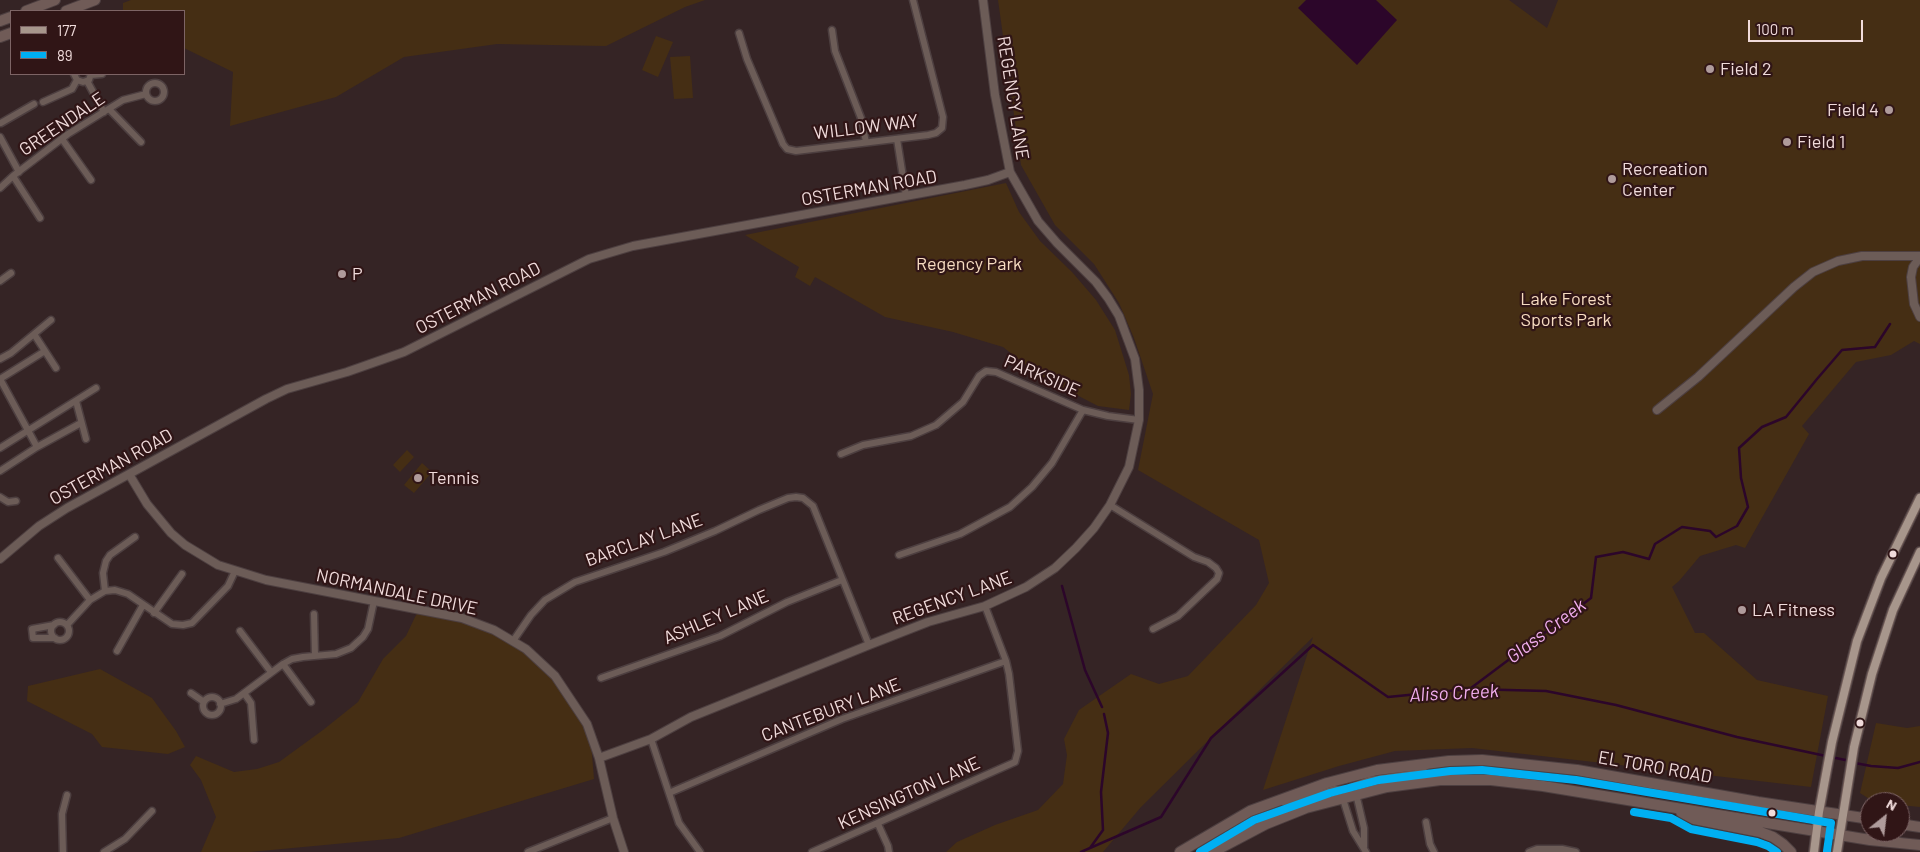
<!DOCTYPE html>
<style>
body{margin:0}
#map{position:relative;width:1920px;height:852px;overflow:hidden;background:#352425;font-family:Barlow,sans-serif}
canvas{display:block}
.legend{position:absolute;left:10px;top:10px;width:175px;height:65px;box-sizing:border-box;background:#301516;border:1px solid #7d6465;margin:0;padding:6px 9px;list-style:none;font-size:15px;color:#f0dbdb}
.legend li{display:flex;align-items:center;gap:10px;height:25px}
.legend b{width:25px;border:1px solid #7d6465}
.north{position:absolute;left:1860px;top:792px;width:50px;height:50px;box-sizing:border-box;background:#301516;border:1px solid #7d6465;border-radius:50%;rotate:29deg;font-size:14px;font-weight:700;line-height:20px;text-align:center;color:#f0dbdb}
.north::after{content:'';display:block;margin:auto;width:18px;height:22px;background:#af9b9b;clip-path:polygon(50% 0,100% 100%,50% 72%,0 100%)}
.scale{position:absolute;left:1748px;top:20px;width:115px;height:22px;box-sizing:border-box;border:2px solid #f0dbdb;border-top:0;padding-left:6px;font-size:15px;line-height:18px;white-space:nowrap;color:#f0dbdb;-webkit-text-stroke:4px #301516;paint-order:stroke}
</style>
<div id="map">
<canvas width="1920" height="852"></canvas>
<ul class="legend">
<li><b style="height:6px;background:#a7968c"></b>177</li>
<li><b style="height:6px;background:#00aff2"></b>89</li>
</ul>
<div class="north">N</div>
<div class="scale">100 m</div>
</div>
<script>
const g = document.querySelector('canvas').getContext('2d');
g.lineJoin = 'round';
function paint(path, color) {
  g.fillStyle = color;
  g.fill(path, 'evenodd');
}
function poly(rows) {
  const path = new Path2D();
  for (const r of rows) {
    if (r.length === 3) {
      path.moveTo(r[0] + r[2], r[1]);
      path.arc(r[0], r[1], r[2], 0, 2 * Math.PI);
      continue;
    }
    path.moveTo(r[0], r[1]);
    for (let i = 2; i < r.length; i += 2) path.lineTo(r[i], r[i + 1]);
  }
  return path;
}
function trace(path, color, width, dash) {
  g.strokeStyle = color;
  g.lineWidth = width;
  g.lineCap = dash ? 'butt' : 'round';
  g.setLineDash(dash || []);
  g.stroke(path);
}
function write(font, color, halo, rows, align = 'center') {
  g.font = font + ' Barlow,sans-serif';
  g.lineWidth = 4.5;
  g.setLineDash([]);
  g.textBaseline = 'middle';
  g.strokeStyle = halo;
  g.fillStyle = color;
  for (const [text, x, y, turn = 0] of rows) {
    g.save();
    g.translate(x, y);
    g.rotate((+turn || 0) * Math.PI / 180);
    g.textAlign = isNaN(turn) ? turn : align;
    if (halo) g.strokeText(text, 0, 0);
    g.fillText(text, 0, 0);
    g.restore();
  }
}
paint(poly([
 [131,0,705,0,685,7,606,46,497,44,404,57,336,97,230,126,233,72,184,48,184,11,123,11,123,3],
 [998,0,1509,0,1547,28,1558,0,1920,0,1920,344,1914,341,1891,355,1856,362,1802,426,1809,434,1745,548,1736,545,1700,556,1679,581,1672,587,1695,633,1704,633,1757,680,1828,696,1811,787,1472,748,1395,751,1339,766,1263,790,1313,637,1141,807,1103,852,946,852,957,842,995,825,1038,810,1063,784,1067,755,1064,739,1079,710,1131,674,1159,684,1188,676,1256,605,1269,583,1259,540,1138,470,1153,394,1134,338,1119,303,1094,264,1055,225,1021,165],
 [656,36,673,42,658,77,642,70],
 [690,56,693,98,674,99,670,57],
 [1006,183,1019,212,1040,241,1072,272,1096,300,1115,330,1129,375,1131,394,1129,410,1098,406,1040,376,1003,347,953,332,885,317,815,277,810,286,795,277,799,267,745,235],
 [407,450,414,457,400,472,393,465],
 [422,463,432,472,414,493,404,485],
 [420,609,501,634,555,676,590,730,594,779,399,838,250,852,201,852,216,817,201,780,190,765,196,756,234,772,257,769,279,762,323,730,358,702,383,659,406,636,415,617],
 [100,669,152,698,176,731,185,747,168,754,102,747,92,734,27,701,28,686],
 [1876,723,1907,728,1920,726,1920,807,1900,805,1900,802,1874,802,1860,793]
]), '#452e14');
paint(poly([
 [1306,0,1376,0,1397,20,1357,65,1298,8]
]), '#2c062a');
trace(poly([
 [1062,586,1085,670,1102,707],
 [1471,688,1591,598,1596,557,1623,552,1649,559,1655,544,1682,527,1710,531,1716,537,1737,526,1748,507,1741,478,1739,448,1762,427,1786,417,1817,379,1842,350,1875,347,1890,324],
 [1831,757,1850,761],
 [1855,763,1871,766,1898,768,1920,762],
 [1090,848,1103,830,1101,792,1108,733,1104,714],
 [1081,852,1161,817,1211,738,1313,645,1388,697,1469,689,1546,691,1616,705,1737,737,1826,756]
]), '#2c062a', 2.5);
const minor = poly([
 [832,30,835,51,861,118,866,142],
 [739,33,747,59,783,144,787,149,796,151,928,135,936,133,942,128,943,117,913,0],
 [74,74,77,80,83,82,89,80,91,74],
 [91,75,102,74],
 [87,81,104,112],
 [155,92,9],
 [43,102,72,89,77,80],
 [109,109,141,142],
 [1,123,34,104],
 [0,137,19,172],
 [62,139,91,180],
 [897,139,906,196],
 [13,176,40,218],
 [0,188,13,176,68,134,123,100,146,94],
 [0,281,11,273],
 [34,334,56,368],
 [0,359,11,353,51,320],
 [0,379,37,447],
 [0,379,45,351],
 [76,401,86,439],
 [0,448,96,388],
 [841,454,863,445,911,436,936,425,963,402,979,376,986,371,996,372,1083,410,1108,416,1139,420],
 [0,471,37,447,81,423],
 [0,497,8,502,16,501],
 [1110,505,1194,557,1208,562,1216,568,1219,573,1217,579,1178,616,1153,629],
 [899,555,960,534,1010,507,1032,487,1052,463,1083,410],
 [58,558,90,600],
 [105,591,103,573,106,561,110,555,135,537],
 [154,613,182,574],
 [314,614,315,656],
 [60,631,9],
 [54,625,32,629,33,638,55,638],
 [67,625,90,600,105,591,115,590,128,594,172,624,183,625,192,623,228,586,235,571],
 [240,631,271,672],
 [513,641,531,615,545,600,575,582,664,552,715,531,759,510,788,498,796,497,803,498,813,506,869,645],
 [117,651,143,605],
 [283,664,311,702],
 [601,678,720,636,787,602,842,580],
 [191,693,204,702],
 [244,693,251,703,254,740],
 [212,706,9],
 [220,704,236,699,283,664,292,659,303,657,336,654,351,648,363,637,368,629,374,601],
 [651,739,679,823,700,852],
 [669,793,842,719,1006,661],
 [1283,802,1295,801,1334,789,1346,790,1357,798,1364,828,1364,847],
 [1426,822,1430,844,1434,852],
 [878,824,888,846,889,852],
 [63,852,62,814,67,795],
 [104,852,125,839,152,811],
 [528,852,613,818],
 [812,852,1015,762,1018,751,1009,674,1006,661,985,606],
 [1366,852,1353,831,1343,799,1353,786,1369,780,1416,773,1428,765],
 [1529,852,1537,849,1562,849,1576,852]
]);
const tertiary = poly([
 [1920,257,1913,267,1911,277,1914,304,1920,317],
 [1657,410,1698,377,1794,287,1813,272,1838,261,1862,256,1920,256],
 [129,474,147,504,171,533,185,545,218,565,266,580,462,618,494,630,526,649,555,676,587,724,599,758,613,818,624,852],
 [0,559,39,526,67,508,266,399,287,389,347,372,404,352,589,259,633,246,965,185,988,180,1010,172],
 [599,758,651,739,691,717,869,645,928,622,985,606,1026,587,1055,568,1076,548,1094,528,1110,505,1129,467,1139,420,1139,390,1135,359,1119,316,1108,298,1096,282,1057,243,1038,221,1010,172,995,95,983,0]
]);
const primary = poly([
 [26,11,55,0],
 [66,11,95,0],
 [0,21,11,17],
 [0,37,11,33],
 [1681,812,1694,819,1760,832,1773,837,1783,844,1791,852],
 [1900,824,1920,827],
 [1180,852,1250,811,1327,783,1377,770,1449,761,1482,760,1577,770,1758,802,1870,819],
 [1213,852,1266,824,1306,808,1387,787,1440,780,1491,780,1543,786,1870,840,1920,845],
 [1814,852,1819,812,1832,742,1857,641,1881,578,1920,498],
 [1837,852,1854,747,1872,674,1893,610,1920,552]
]);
trace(minor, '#4d3f40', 9);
trace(tertiary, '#4d3f40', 10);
trace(primary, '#4d3f40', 12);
trace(minor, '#6c5c57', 6);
trace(tertiary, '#6c5c57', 8);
trace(primary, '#705b57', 10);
trace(poly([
 [1814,852,1819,812,1832,742,1857,641,1881,578,1920,498],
 [1837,852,1854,747,1872,674,1893,610,1920,552]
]), '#a7968c', 8);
trace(poly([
 [1634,812,1671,818,1691,829,1757,842,1768,846,1777,852],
 [1200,852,1254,820,1330,793,1379,780,1450,771,1482,770,1576,780,1831,823,1827,851]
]), '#00aff2', 8);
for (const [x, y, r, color] of [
 [1710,69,5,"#af9b9b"],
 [1889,110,5,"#af9b9b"],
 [1787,142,5,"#af9b9b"],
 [1612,179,5,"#af9b9b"],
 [342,274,5,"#af9b9b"],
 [418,478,5,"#af9b9b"],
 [1893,554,4.5,"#f0dbdb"],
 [1742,610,5,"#af9b9b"],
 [1860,723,4.5,"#f0dbdb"],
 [1772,813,4.5,"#f0dbdb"]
]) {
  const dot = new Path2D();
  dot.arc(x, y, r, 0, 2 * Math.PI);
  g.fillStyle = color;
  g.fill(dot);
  trace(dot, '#301516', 2);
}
write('18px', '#f0dbdb', '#301516', [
 ["Field 2",1720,69],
 ["Field 4",1879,110,"right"],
 ["Field 1",1797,142],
 ["Recreation",1622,169],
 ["Center",1622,190],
 ["P",352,274],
 ["Tennis",428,478],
 ["LA Fitness",1752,610]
], 'left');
write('18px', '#f0dbdb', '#301516', [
 ["REGENCY LANE",1013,98,81],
 ["GREENDALE",62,124,-34],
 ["WILLOW WAY",866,127,-7],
 ["OSTERMAN ROAD",869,188,-10],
 ["OSTERMAN ROAD",478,298,-27],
 ["PARKSIDE",1042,376,23],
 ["OSTERMAN ROAD",111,467,-29],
 ["BARCLAY LANE",644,540,-20],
 ["NORMANDALE DRIVE",397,592,12],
 ["REGENCY LANE",952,598,-20],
 ["ASHLEY LANE",716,617,-23],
 ["CANTEBURY LANE",831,710,-21],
 ["EL TORO ROAD",1655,767,10],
 ["KENSINGTON LANE",909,793,-24]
]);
write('18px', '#f7dcc1', '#301516', [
 ["Regency Park",969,264],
 ["Lake Forest",1566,299],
 ["Sports Park",1566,320]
]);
write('italic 19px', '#f2aeef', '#301516', [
 ["Glass Creek",1546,631,-37],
 ["Aliso Creek",1454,693,-3]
]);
</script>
